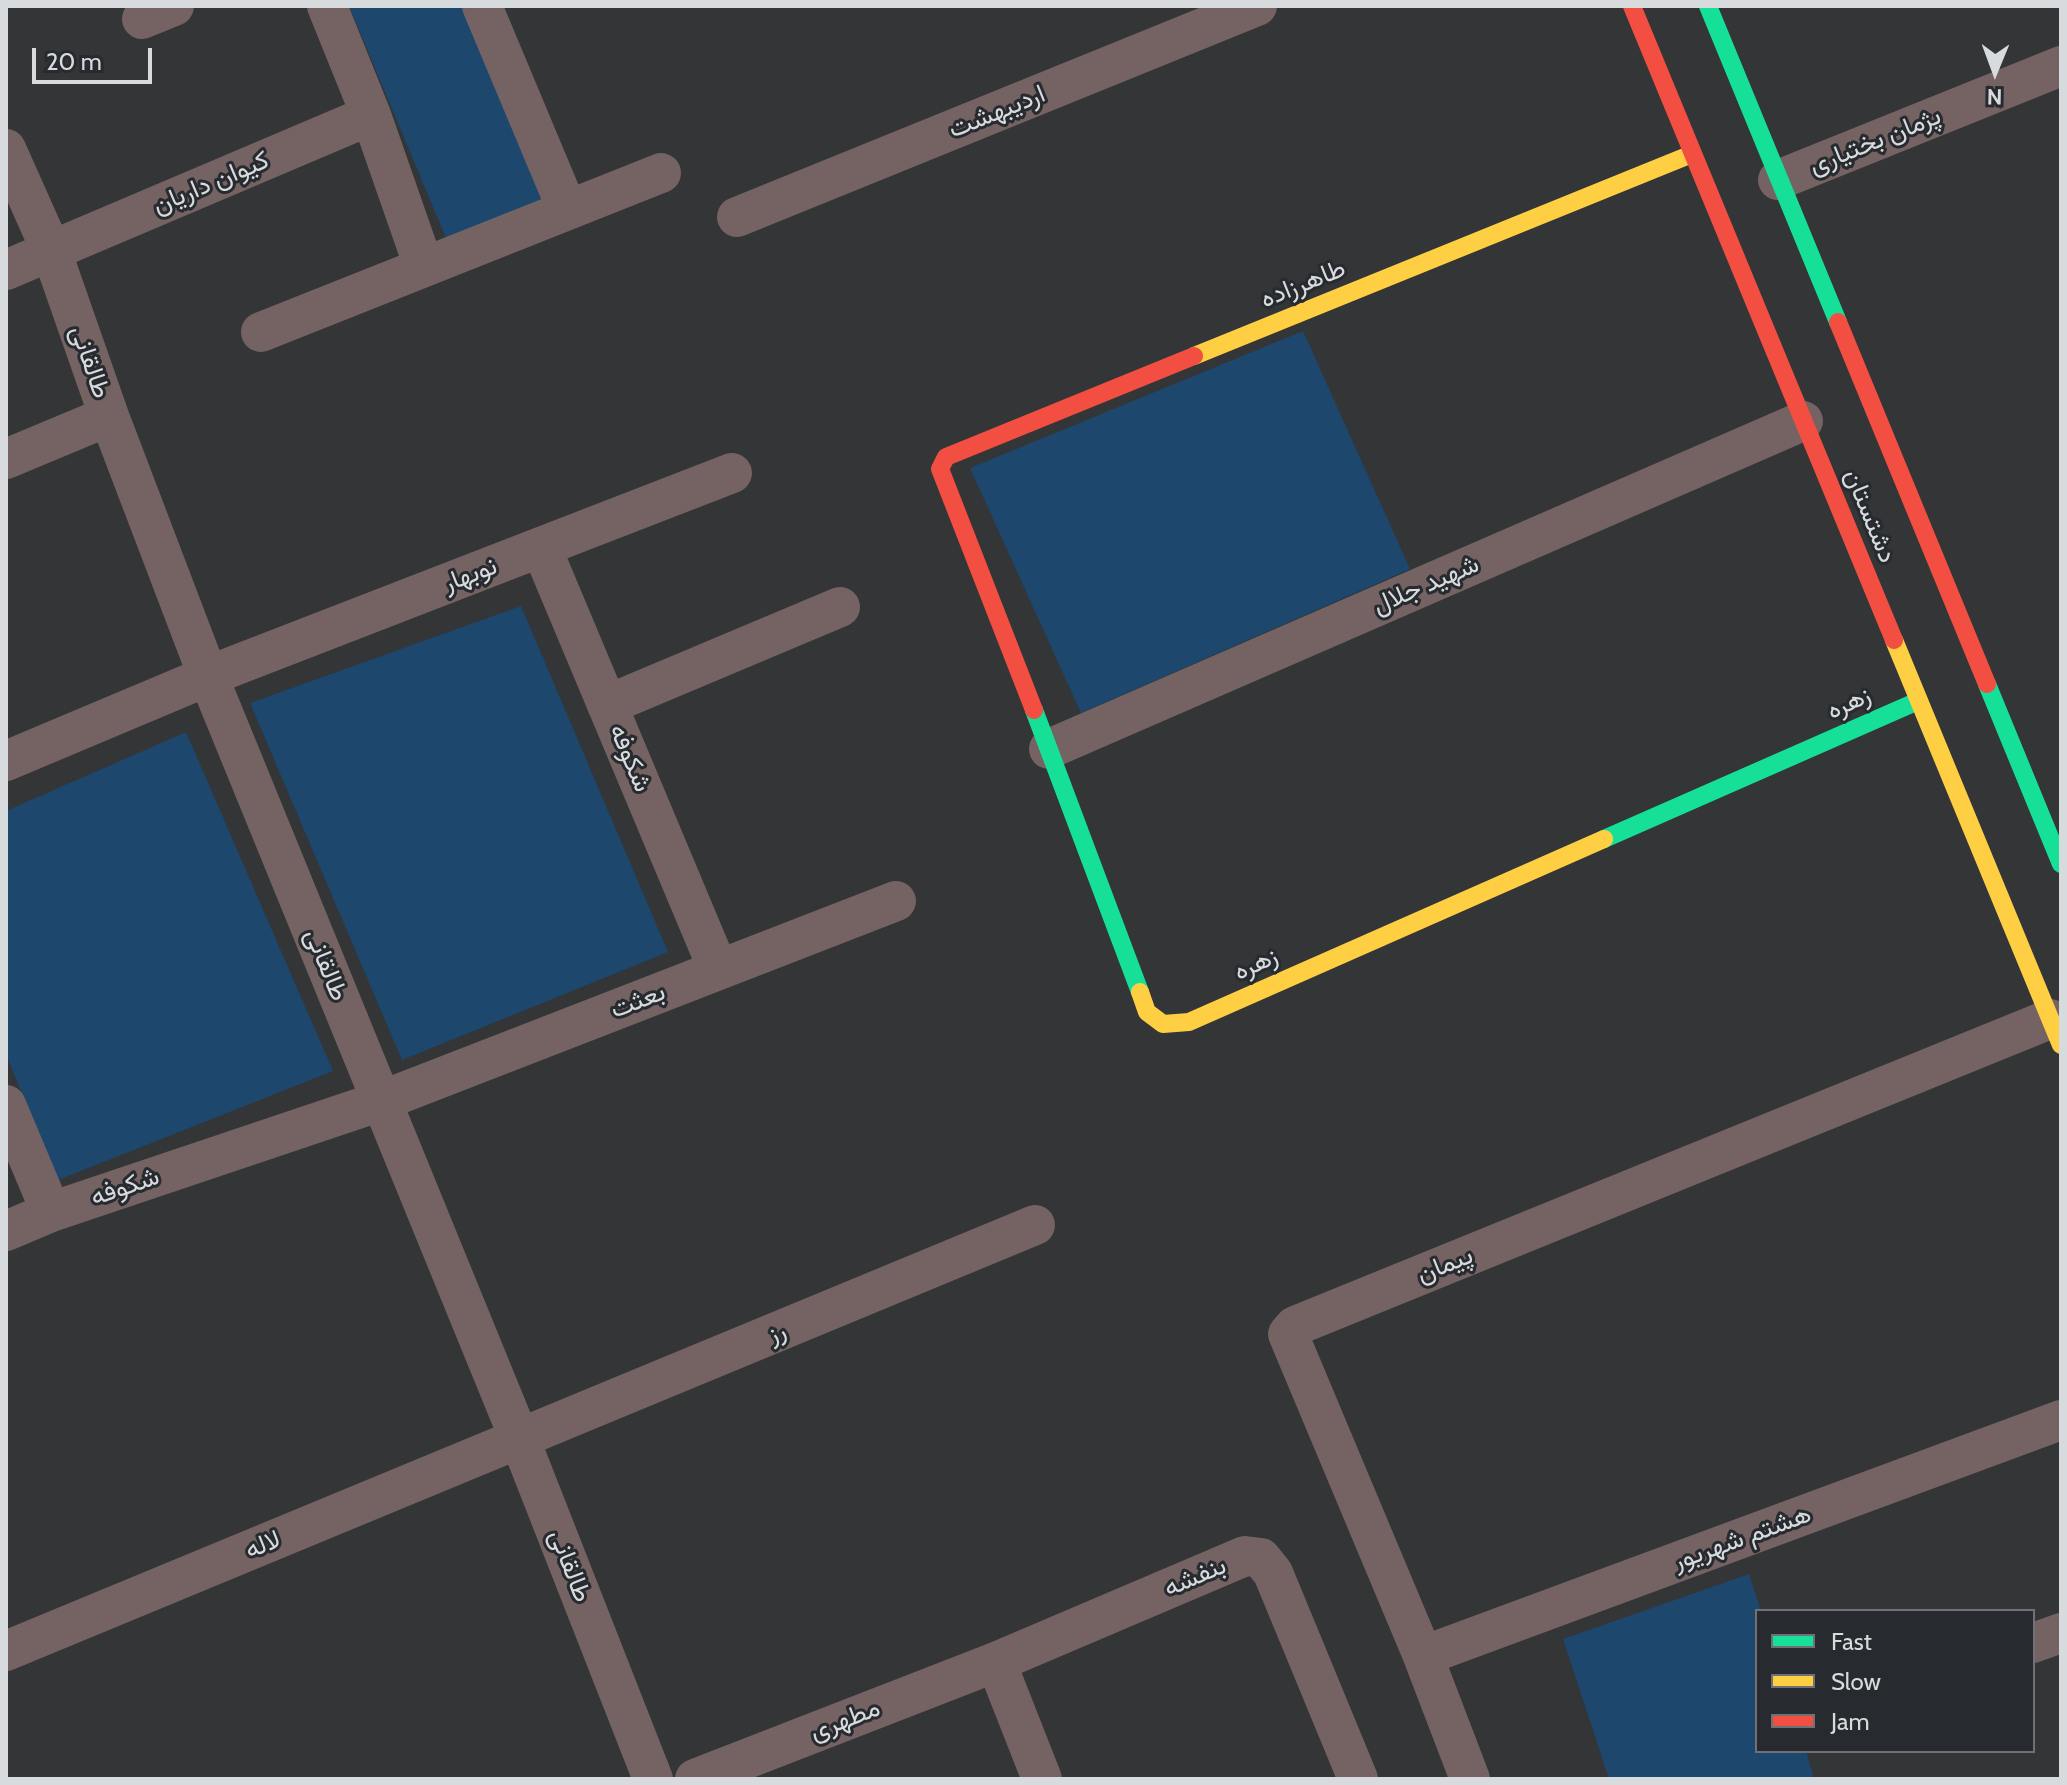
<!DOCTYPE html>
<meta charset="utf-8">
<style>
body{margin:0}
#map{position:relative;width:2067px;height:1785px;overflow:hidden;background:#333537;font-family:Cabin,sans-serif}
canvas{display:block}
.frame{position:absolute;inset:0;border:8px solid #d8dbde;pointer-events:none}
.legend{position:absolute;left:1755px;top:1609px;width:280px;height:144px;box-sizing:border-box;background:#272b2f;border:2px solid #6e7175;margin:0;padding:10px 14px;list-style:none;font-size:24px;color:#d8dbde}
.legend li{display:flex;align-items:center;gap:16px;height:40px}
.legend b{width:40px;border:2px solid #6e7175}
.north{position:absolute;left:1955px;top:32px;width:80px;height:80px;-webkit-text-stroke:6px #272b2f;paint-order:stroke;rotate:181deg;font-size:22px;font-weight:700;line-height:32px;text-align:center;color:#d8dbde}
.north::after{content:'';display:block;margin:auto;width:28px;height:36px;background:#d8dbde;clip-path:polygon(50% 0,100% 100%,50% 72%,0 100%)}
.scale{position:absolute;left:32px;top:48px;width:120px;height:36px;box-sizing:border-box;border:4px solid #d8dbde;border-top:0;padding-left:10px;font-size:24px;line-height:28px;white-space:nowrap;color:#d8dbde;-webkit-text-stroke:6px #272b2f;paint-order:stroke}
</style>
<div id="map">
<canvas width="2067" height="1785"></canvas>
<div class="frame"></div>
<ul class="legend">
<li><b style="height:10px;background:#16e098"></b>Fast</li>
<li><b style="height:10px;background:#ffcf43"></b>Slow</li>
<li><b style="height:10px;background:#f24e42"></b>Jam</li>
</ul>
<div class="north">N</div>
<div class="scale">20 m</div>
</div>
<script>
const g = document.querySelector('canvas').getContext('2d');
g.lineJoin = 'round';
function paint(path, color) {
  g.fillStyle = color;
  g.fill(path, 'evenodd');
}
function poly(rows) {
  const path = new Path2D();
  for (const r of rows) {
    path.moveTo(r[0], r[1]);
    for (let i = 2; i < r.length; i += 2) path.lineTo(r[i], r[i + 1]);
  }
  return path;
}
function trace(path, color, width, dash) {
  g.strokeStyle = color;
  g.lineWidth = width;
  g.lineCap = dash ? 'butt' : 'round';
  g.setLineDash(dash || []);
  g.stroke(path);
}
function write(font, color, halo, rows, align = 'center') {
  g.font = font + ' Cabin,Vazirmatn,sans-serif';
  g.lineWidth = 6;
  g.setLineDash([]);
  g.textBaseline = 'middle';
  g.strokeStyle = halo;
  g.fillStyle = color;
  for (const [text, x, y, turn = 0] of rows) {
    g.save();
    g.translate(x, y);
    g.rotate((+turn || 0) * Math.PI / 180);
    g.textAlign = isNaN(turn) ? turn : align;
    if (halo) g.strokeText(text, 0, 0);
    g.fillText(text, 0, 0);
    g.restore();
  }
}
paint(poly([
 [349,6,467,6,549,207,448,243],
 [1303,331,1410,569,1081,713,970,468],
 [521,606,668,952,402,1060,250,703],
 [186,732,333,1071,58,1180,6,1055,6,811],
 [1749,1574,1761,1611,1757,1611,1757,1751,1806,1751,1814,1779,1609,1779,1563,1639]
]), '#1d476d');
trace(poly([
 [327,6,371,115,424,267],
 [482,6,567,209],
 [142,19,174,6],
 [6,149,51,250,109,416,208,676,520,1440,653,1779],
 [1778,180,2061,66],
 [737,217,1257,6],
 [6,270,371,115],
 [261,332,661,173],
 [6,459,109,416],
 [541,547,718,969],
 [607,705,840,607],
 [1049,749,1803,421],
 [6,761,208,676,732,473],
 [6,1105,51,1212],
 [6,1231,51,1212,381,1101,896,901],
 [2033,1643,2061,1633],
 [6,1651,1035,1225],
 [1423,1656,2061,1420],
 [996,1662,1042,1779],
 [695,1779,996,1662,1245,1556,1261,1558,1273,1573,1358,1779],
 [1470,1779,1423,1656,1288,1334,1295,1326,2050,1019]
]), '#746362', 40);
trace(poly([
 [1708,6,1838,322],
 [1987,684,2061,864],
 [1034,710,1140,992],
 [1604,839,1918,701]
]), '#16e098', 18);
trace(poly([
 [1194,356,1692,154],
 [1894,640,2061,1045],
 [1140,992,1147,1012,1163,1024,1189,1022,1604,839]
]), '#ffcf43', 18);
trace(poly([
 [1632,6,1894,640],
 [1838,322,1987,684],
 [1034,710,940,469,946,457,1194,356]
]), '#f24e42', 18);
write('26px', '#d8dbde', '#272b2f', [
 ["اردیبهشت",997,112,-22],
 ["پژمان بختیاری",1875,141,-22],
 ["کیوان داریان",211,183,-23],
 ["طاهرزاده",1303,284,-22],
 ["طالقانی",90,362,71],
 ["دشتستان",1870,516,68],
 ["نوبهار",470,575,-21],
 ["شهید جلال",1426,585,-23],
 ["زهره",1849,703,-24],
 ["شکوفه",630,758,67],
 ["زهره",1256,964,-24],
 ["طالقانی",326,965,68],
 ["بعثت",638,1001,-21],
 ["شکوفه",125,1187,-19],
 ["پیمان",1445,1265,-22],
 ["رز",777,1333,-23],
 ["هشتم شهریور",1742,1538,-20],
 ["لاله",263,1545,-22],
 ["طالقانی",570,1566,69],
 ["بنفشه",1195,1577,-23],
 ["مطهری",845,1720,-21]
]);
</script>
